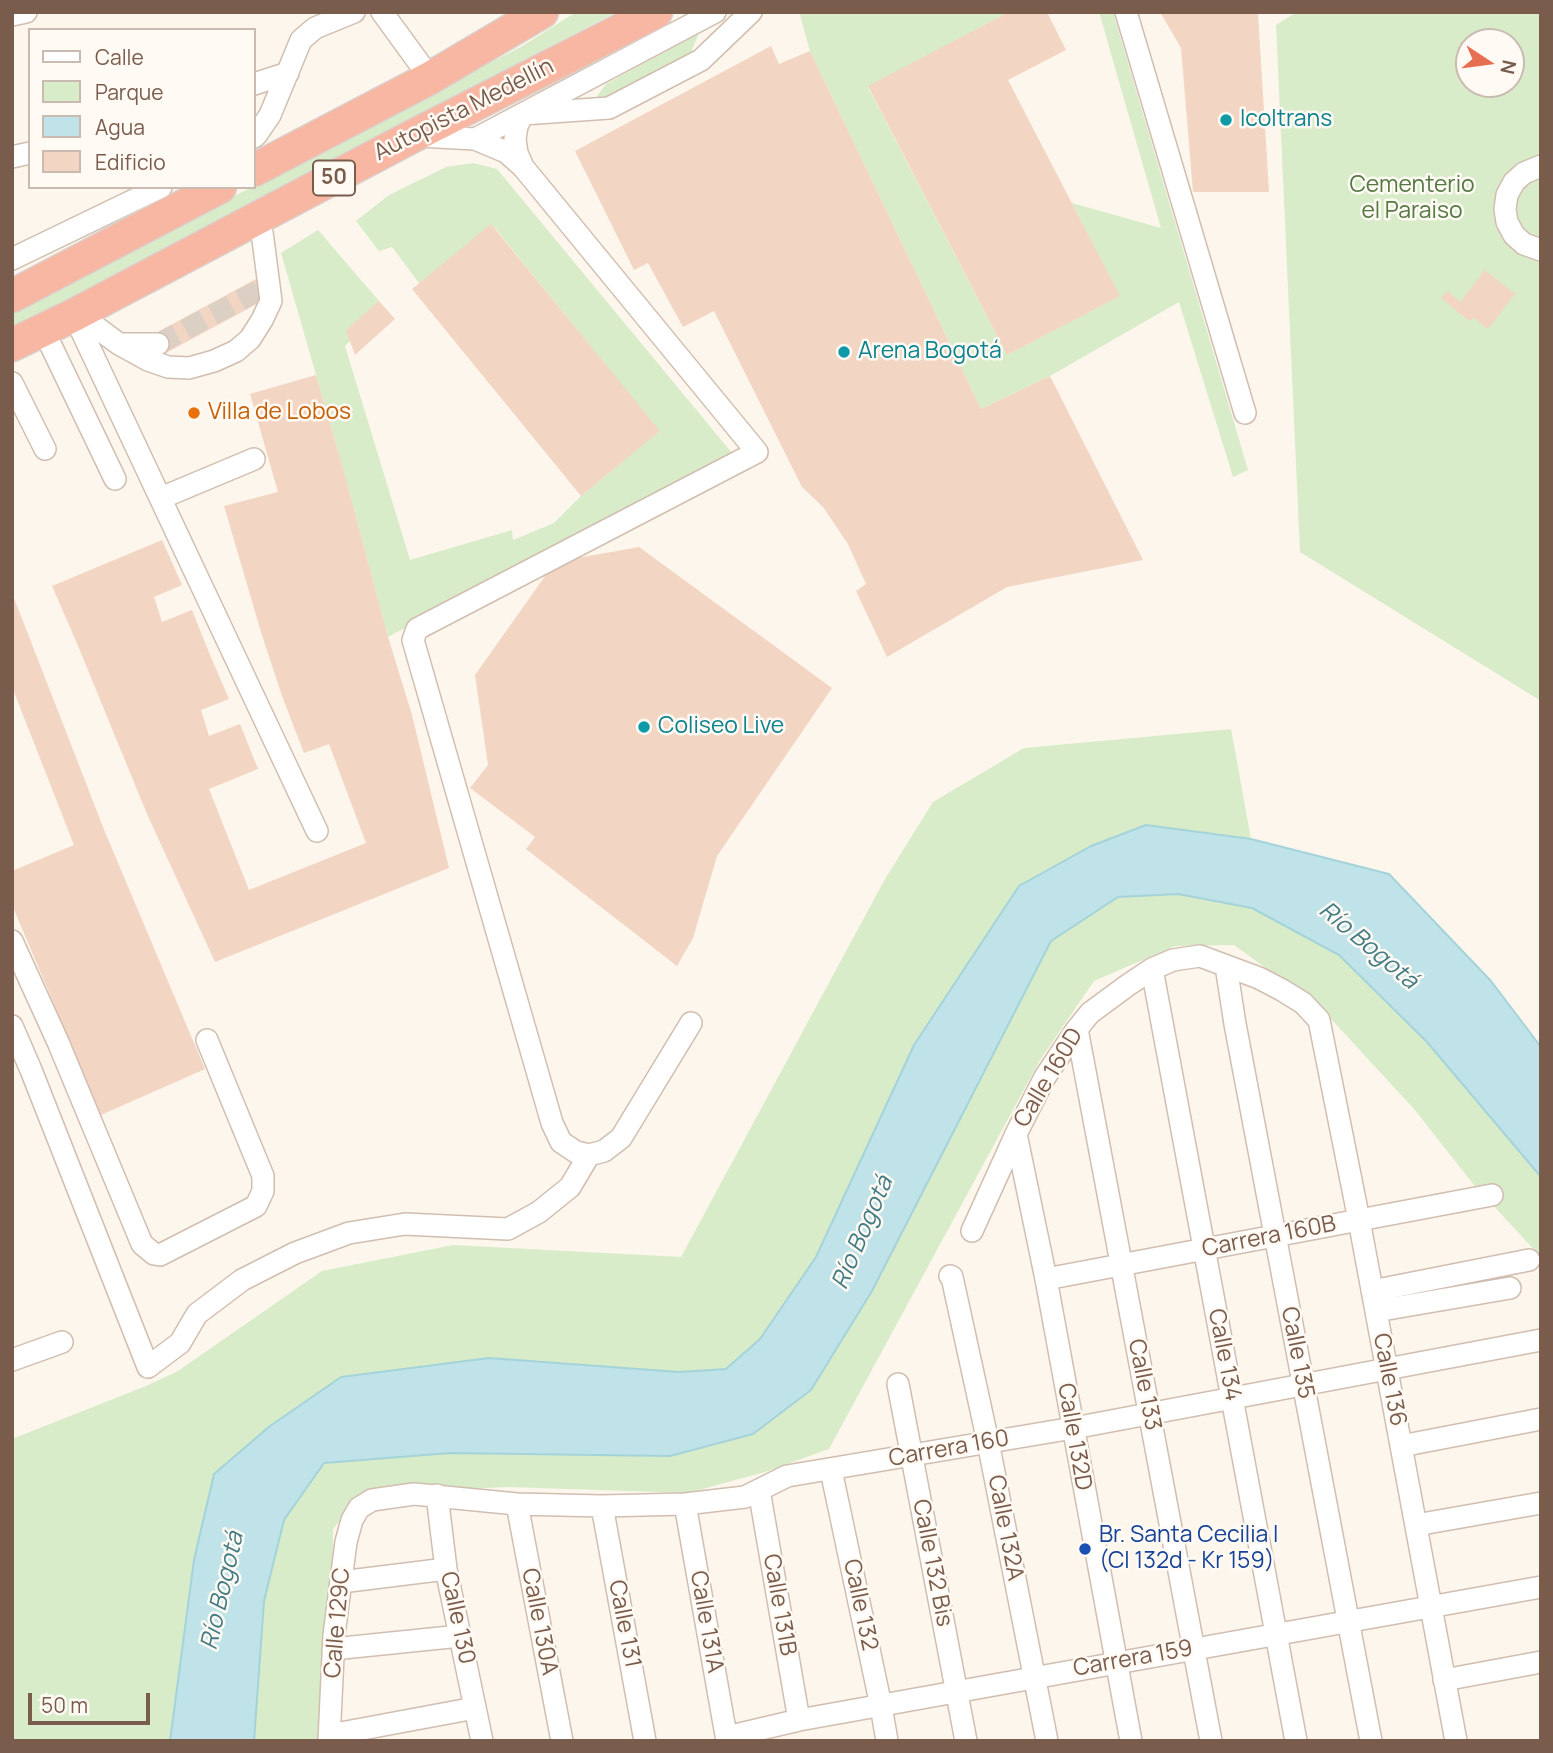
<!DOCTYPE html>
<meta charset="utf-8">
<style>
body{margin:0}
#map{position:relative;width:1553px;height:1753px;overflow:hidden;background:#fdf6ec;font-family:Manrope,sans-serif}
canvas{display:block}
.frame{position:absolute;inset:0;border:14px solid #7a5c4d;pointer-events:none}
.legend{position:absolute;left:28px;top:28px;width:228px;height:161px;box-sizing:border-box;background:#fffaf3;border:2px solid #cabbb1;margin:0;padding:9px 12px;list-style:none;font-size:21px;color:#7a5c4d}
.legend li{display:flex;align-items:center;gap:14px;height:35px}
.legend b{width:35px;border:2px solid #cabbb1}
.north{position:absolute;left:1455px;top:28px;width:70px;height:70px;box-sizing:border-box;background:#fffaf3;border:2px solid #cabbb1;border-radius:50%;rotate:103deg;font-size:19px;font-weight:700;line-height:28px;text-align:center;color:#7a5c4d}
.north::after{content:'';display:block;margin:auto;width:24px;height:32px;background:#e76f51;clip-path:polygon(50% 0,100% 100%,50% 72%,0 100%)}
.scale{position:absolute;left:28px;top:1693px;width:122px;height:32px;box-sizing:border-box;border:4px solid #7a5c4d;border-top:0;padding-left:9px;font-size:21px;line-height:24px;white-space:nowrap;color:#7a5c4d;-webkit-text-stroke:5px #fffaf3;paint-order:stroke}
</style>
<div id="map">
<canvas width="1553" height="1753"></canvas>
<div class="frame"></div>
<ul class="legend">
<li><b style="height:9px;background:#fff"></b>Calle</li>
<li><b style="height:19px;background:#d8ecc9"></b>Parque</li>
<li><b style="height:19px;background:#bfe3e8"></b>Agua</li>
<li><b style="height:19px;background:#f3d5c3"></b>Edificio</li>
</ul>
<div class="north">N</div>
<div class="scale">50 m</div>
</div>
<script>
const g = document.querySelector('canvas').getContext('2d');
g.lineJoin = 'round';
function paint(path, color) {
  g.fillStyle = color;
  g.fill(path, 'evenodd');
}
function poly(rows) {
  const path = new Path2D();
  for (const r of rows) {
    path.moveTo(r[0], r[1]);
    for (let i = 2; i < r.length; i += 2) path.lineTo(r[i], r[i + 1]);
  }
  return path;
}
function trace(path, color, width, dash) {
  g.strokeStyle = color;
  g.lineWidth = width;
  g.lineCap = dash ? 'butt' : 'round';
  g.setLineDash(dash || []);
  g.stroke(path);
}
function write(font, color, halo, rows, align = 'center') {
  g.font = font + ' Manrope,sans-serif';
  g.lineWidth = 5;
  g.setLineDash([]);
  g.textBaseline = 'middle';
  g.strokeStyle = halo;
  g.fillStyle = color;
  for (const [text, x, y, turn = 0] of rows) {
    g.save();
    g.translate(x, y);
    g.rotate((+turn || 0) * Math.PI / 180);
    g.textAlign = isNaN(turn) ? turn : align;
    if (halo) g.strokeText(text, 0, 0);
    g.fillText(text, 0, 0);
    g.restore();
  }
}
paint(poly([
 [576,12,616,12,12,328,12,312,524,45],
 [799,12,1009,12,868,87,1007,355,1119,296,1072,203,1161,228,1099,12,1113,12,1248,470,1233,477,1179,302,1050,376,981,409,810,51],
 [1297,12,1541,12,1541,701,1300,552,1276,25],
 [1469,42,1511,42,1511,84,1469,84],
 [699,33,688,60,614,99,595,99,606,84],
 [473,163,497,169,732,453,388,637,344,472,281,253,318,230,379,301,350,341,345,346,410,560,512,530,513,540,554,523,581,496,659,431,495,228,419,283,392,247,379,251,356,221,389,195,446,167],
 [1231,729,1251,839,1146,825,914,1045,816,1257,760,1339,726,1370,679,1372,214,1474,194,1560,170,1741,12,1741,12,1439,146,1386,178,1371,322,1271,453,1245,681,1257,885,879,933,802,1024,748],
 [1178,894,1252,908,1340,955,1427,1042,1541,1177,1541,1257,1474,1185,1414,1109,1320,1007,1234,945,1175,946,1094,981,1040,1060,829,1449,765,1472,688,1493,507,1487,363,1494,333,1529,334,1741,254,1741,264,1601,284,1520,324,1463,450,1453,811,1390,872,1291,1051,941,1118,897]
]), '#d8ecc9');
const water = poly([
 [1146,825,1251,839,1389,874,1491,981,1541,1047,1541,1177,1427,1042,1339,955,1252,908,1178,894,1118,897,1051,941,872,1291,811,1390,753,1434,670,1456,450,1453,324,1463,284,1520,264,1601,254,1741,170,1741,194,1560,214,1474,270,1426,341,1377,489,1358,679,1372,726,1369,760,1339,816,1257,914,1045,1019,886,1091,846,1146,825]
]);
paint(water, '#bfe3e8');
trace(water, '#a5d3da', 2);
paint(poly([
 [1009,12,1047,12,1066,50,1008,80,1120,296,1007,355,868,86],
 [1160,12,1261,12,1258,14,1269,192,1193,192,1181,48],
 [771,46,779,64,810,51,981,409,1050,376,1143,560,1007,587,887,657,856,591,866,584,848,544,823,507,802,487,714,311,683,327,648,263,634,270,575,151],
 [491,224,660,431,581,496,412,289],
 [1485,270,1515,294,1488,329,1474,318,1469,321,1441,298,1447,291,1460,302],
 [256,279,266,299,164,354,154,334],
 [379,301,395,319,355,355,346,330],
 [316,375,344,472,388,637,412,715,449,868,215,962,147,814,76,641,52,586,162,540,182,585,154,597,162,622,192,610,210,655,229,699,201,710,209,736,240,724,258,769,209,789,249,890,366,843,329,744,304,753,282,696,261,632,224,506,278,492,250,394],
 [639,547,832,688,717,856,693,938,677,966,526,849,535,837,470,788,488,765,475,675,555,562],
 [12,593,105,832,205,1069,101,1115,12,905,12,871,74,845,14,692,12,693]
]), '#f3d5c3');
trace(poly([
 [158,344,261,289]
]), '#dcd0c4', 21, [21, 10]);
const minor = poly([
 [382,12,430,78],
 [1126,12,1245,413],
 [12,15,26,12],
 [254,84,288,73],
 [419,136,475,139,715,12],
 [254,137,257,134,270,115,301,40,315,28,354,12],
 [475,139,506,152,523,167,757,452,417,629,413,640,552,1123,561,1142,576,1152,589,1155,604,1151,621,1138,691,1023],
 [12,157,30,153],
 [1541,166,1524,173,1514,182,1507,195,1505,209,1507,222,1514,235,1524,244,1541,250],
 [523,167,517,153,515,139,517,126,523,114,609,108,701,60,751,12],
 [12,259,161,187],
 [77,313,119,344,148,360,168,367,189,368,214,361,236,351,250,339,262,320,271,301,260,217],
 [74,315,317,831],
 [43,329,115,479],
 [121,344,158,344],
 [12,383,45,449],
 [161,498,254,459],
 [12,941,58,1042,142,1244,154,1254,160,1255,256,1206,263,1191,263,1176,207,1040],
 [1226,966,1235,1024,1371,1741],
 [1152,969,1296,1741],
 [12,1026,31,1070,148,1367,180,1343,197,1314,242,1280,295,1253,349,1233,405,1224,508,1229,539,1212,570,1187,589,1155],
 [1077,1029,1211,1741],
 [1016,1134,1046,1279,1131,1741],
 [972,1231,1016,1134,1045,1077,1077,1029,1090,1013,1128,985,1152,969,1173,960,1200,956,1259,978,1282,990,1303,1003,1319,1020,1359,1220,1456,1741],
 [950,1276,952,1277,988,1442,1047,1741],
 [1046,1279,1492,1195],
 [1372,1291,1529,1260],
 [1376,1311,1510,1288],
 [12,1360,62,1342],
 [898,1384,966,1741],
 [1401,1446,1541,1419],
 [831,1470,881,1706,887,1741],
 [759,1490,799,1720],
 [437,1495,446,1569,482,1741],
 [517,1504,562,1741],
 [685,1504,727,1741],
 [602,1506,645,1741],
 [1416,1525,1541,1503],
 [341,1582,446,1569],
 [333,1649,460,1636],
 [1444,1680,1541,1662],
 [330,1735,475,1708],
 [727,1737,799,1720,1541,1587],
 [329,1741,334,1635,346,1542,352,1520,359,1508,372,1500,414,1494,517,1504,602,1506,685,1504,745,1497,787,1476,1079,1427,1541,1340]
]);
const highway = poly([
 [254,170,430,78,542,12],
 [12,296,220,187],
 [12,345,74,315,413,136,656,12]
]);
trace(minor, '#d1beb0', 24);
trace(highway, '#dad1cd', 35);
trace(minor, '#fff', 21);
trace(highway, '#f7b7a3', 32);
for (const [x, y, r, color] of [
 [1226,120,7,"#0f9aa8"],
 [844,352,7,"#0f9aa8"],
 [194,413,7,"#e8710a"],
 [644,727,7,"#0f9aa8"],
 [1085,1549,7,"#1a4fb4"]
]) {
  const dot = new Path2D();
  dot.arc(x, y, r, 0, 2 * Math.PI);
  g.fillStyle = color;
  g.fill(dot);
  trace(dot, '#fffaf3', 2.5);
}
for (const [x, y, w] of [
 [334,178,42]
]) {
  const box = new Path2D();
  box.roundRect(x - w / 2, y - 17.5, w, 35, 5);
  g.fillStyle = '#fffaf3';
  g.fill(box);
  trace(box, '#7a5c4d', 2);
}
write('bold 21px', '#7a5c4d', null, [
 ["50",334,178]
]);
write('23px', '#7a5c4d', '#fffaf3', [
 ["Autopista Medellín",464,110,-27],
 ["Calle 160D",1049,1078,-59],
 ["Carrera 160B",1269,1237,-11],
 ["Calle 135",1297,1353,79],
 ["Calle 134",1224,1355,79],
 ["Calle 136",1389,1380,79],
 ["Calle 133",1144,1385,79],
 ["Calle 132D",1074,1437,80],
 ["Carrera 160",949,1449,-10],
 ["Calle 132A",1005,1528,79],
 ["Calle 132 Bis",932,1563,79],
 ["Calle 131B",779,1605,80],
 ["Calle 132",860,1605,78],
 ["Calle 130",457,1618,78],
 ["Calle 130A",539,1622,79],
 ["Calle 131A",706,1622,80],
 ["Calle 129C",338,1623,-85],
 ["Calle 131",624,1624,79],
 ["Carrera 159",1133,1659,-10]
]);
write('23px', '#0d838f', '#fffaf3', [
 ["Icoltrans",1240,120],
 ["Arena Bogotá",858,352],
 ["Coliseo Live",658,727]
], 'left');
write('23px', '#537a41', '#fffaf3', [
 ["Cementerio",1412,186],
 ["el Paraiso",1412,212]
]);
write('23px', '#c56008', '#fffaf3', [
 ["Villa de Lobos",208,413]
], 'left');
write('23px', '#164399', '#fffaf3', [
 ["Br. Santa Cecilia I",1099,1536],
 ["(Cl 132d - Kr 159)",1099,1562]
], 'left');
write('italic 24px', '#437c86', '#fffaf3', [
 ["Río Bogotá",1368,946,40],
 ["Río Bogotá",863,1233,-67],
 ["Río Bogotá",223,1591,-77]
]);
</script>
